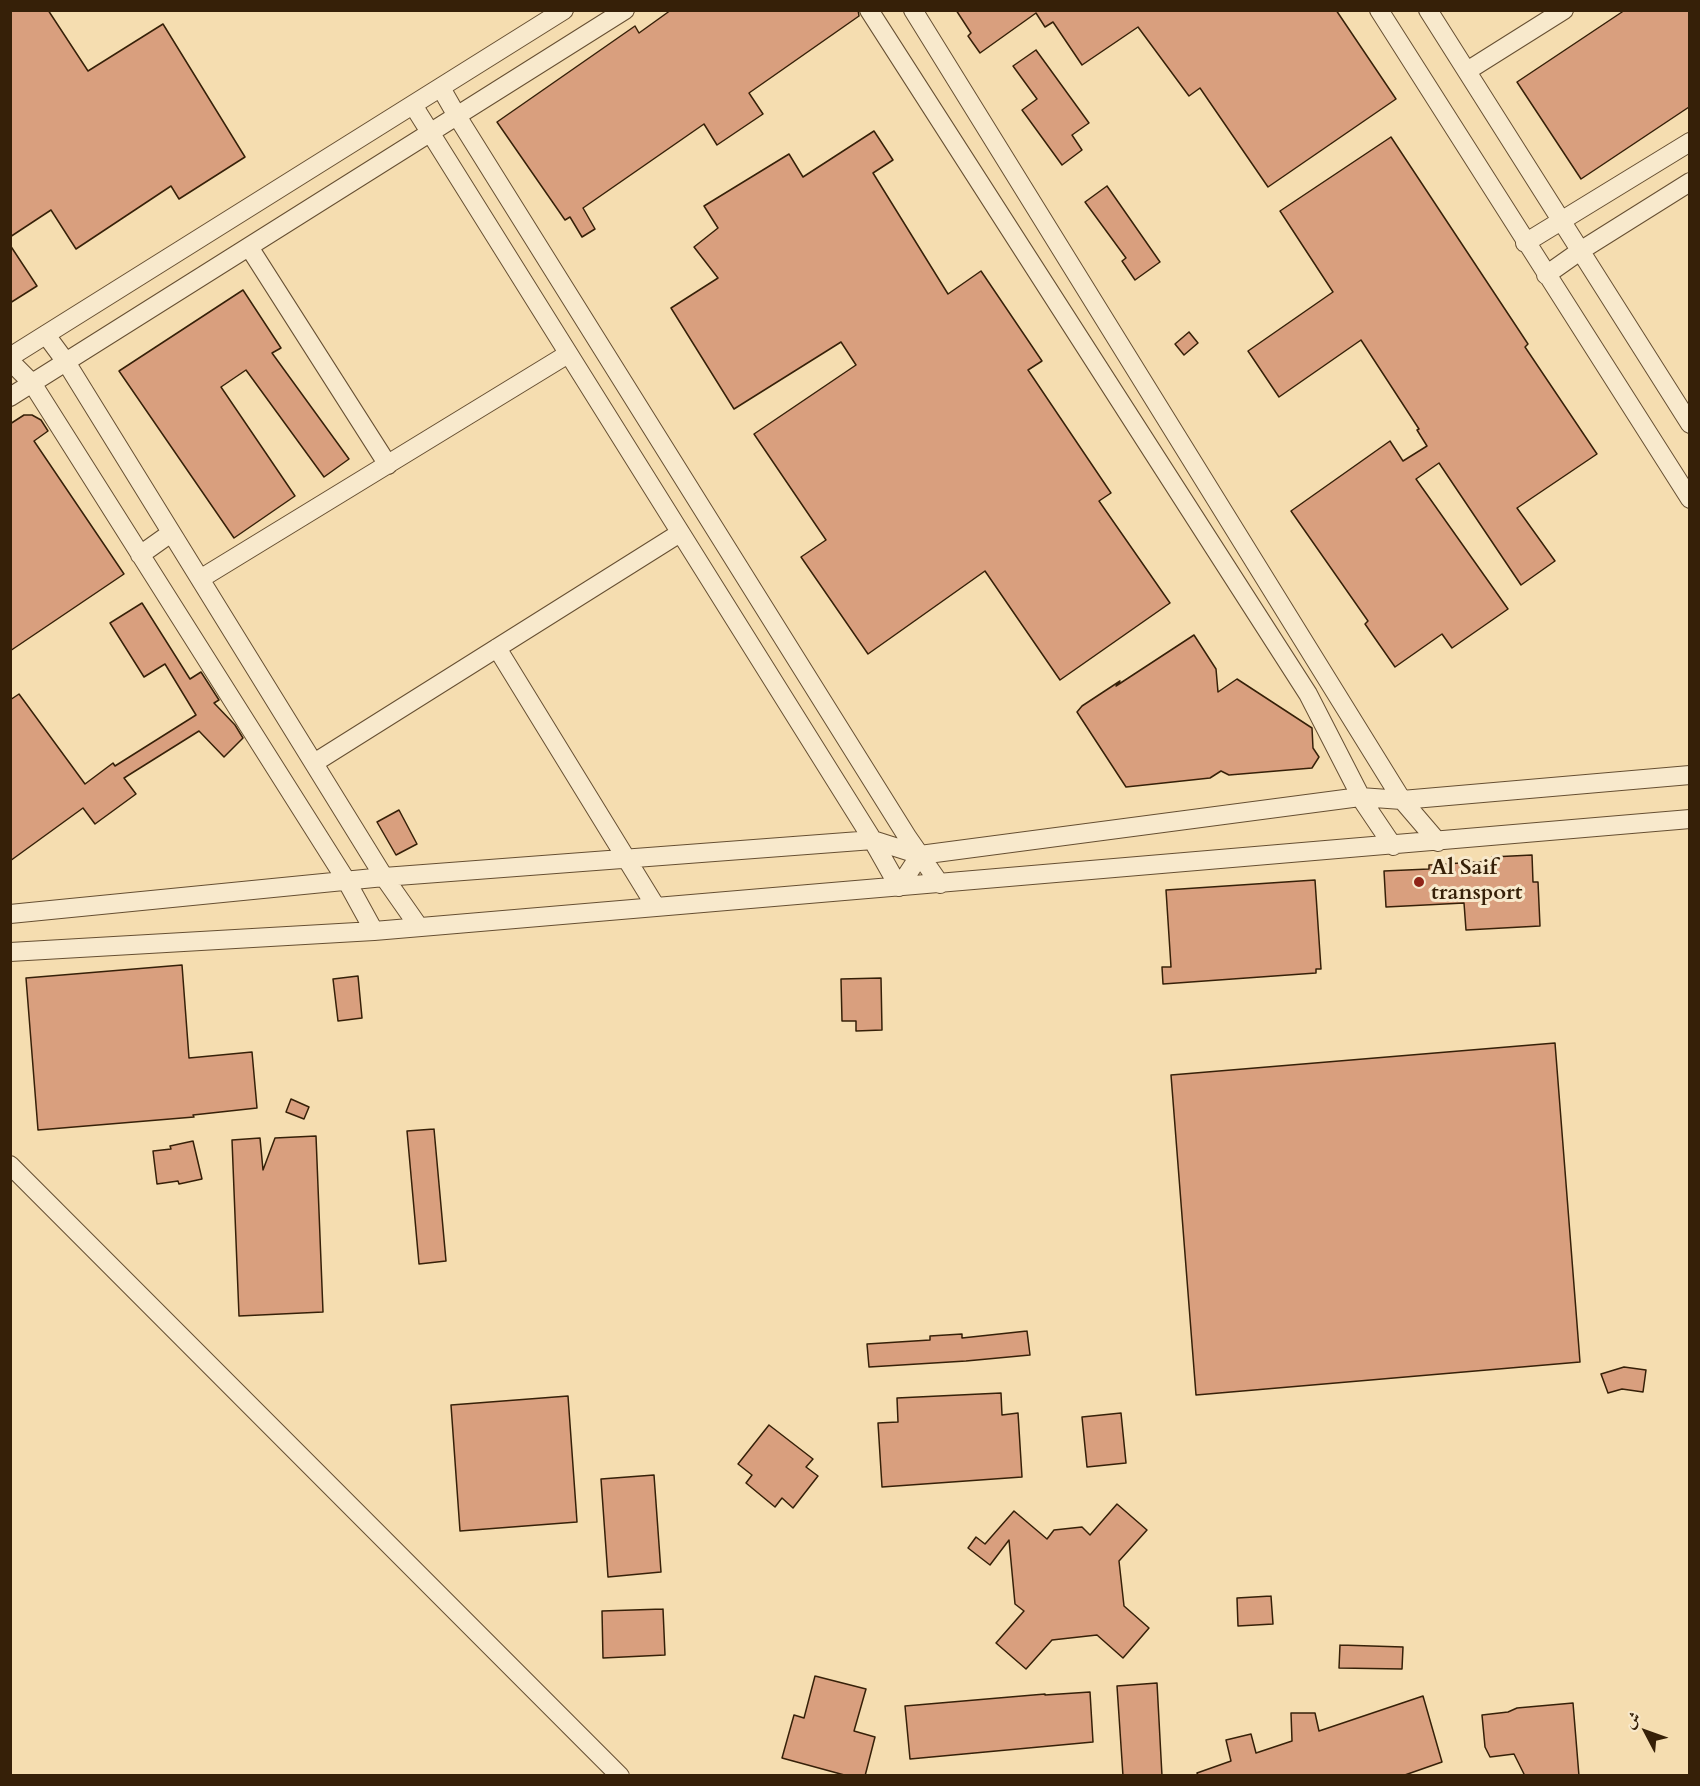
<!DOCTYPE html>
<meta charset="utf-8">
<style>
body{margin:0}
#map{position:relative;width:1700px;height:1786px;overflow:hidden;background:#f5ddb0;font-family:Cardo,Amiri,serif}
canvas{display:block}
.frame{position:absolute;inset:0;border:12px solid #362008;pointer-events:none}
.north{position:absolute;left:1616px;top:1702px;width:60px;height:60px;-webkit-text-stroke:4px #f8e9cc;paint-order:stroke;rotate:311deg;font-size:16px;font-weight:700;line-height:24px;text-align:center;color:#362008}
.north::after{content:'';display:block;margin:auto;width:21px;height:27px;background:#362008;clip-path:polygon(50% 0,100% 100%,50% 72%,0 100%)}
</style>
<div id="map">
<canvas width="1700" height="1786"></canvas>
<div class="frame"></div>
<div class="north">ش</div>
</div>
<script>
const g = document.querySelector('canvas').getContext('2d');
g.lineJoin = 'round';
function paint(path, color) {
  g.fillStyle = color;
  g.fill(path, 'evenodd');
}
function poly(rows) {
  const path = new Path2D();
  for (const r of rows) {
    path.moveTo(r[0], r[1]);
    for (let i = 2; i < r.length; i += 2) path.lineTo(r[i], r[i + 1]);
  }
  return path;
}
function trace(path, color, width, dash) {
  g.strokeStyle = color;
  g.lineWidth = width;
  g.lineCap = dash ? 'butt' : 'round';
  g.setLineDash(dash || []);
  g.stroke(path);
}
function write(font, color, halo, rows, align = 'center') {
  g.font = font + ' Cardo,serif';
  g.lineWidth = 6;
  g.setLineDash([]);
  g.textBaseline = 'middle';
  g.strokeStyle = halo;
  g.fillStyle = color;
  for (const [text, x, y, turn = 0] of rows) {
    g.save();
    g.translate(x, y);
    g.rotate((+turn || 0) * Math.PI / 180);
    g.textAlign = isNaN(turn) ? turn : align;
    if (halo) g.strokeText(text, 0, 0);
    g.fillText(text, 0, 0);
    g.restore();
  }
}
const building = poly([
 [10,10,48,10,88,71,163,24,245,157,179,199,171,186,76,249,51,210,10,237,10,10],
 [671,10,858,10,859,16,749,93,763,114,717,145,704,124,583,208,595,229,582,237,570,217,565,220,497,122,635,26,639,33,671,10],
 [956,10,1336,10,1396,99,1268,187,1200,88,1189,96,1138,27,1082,65,1053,22,1045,27,1036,13,980,53,968,36,971,33,956,10],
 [1625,10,1689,10,1689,107,1581,179,1517,82,1625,10],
 [1036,50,1089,123,1072,135,1082,150,1062,165,1022,110,1037,99,1013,66,1036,50],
 [874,131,893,160,873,173,948,294,981,271,1042,361,1028,370,1111,493,1099,501,1170,603,1060,680,985,571,868,654,801,557,826,540,754,434,856,365,841,342,734,409,671,308,718,278,694,247,718,228,704,206,789,154,803,177,874,131],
 [1391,137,1528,344,1525,347,1597,454,1517,508,1555,561,1521,585,1439,463,1416,479,1508,609,1452,648,1442,634,1395,667,1365,624,1368,621,1291,511,1390,441,1403,461,1427,446,1417,430,1419,429,1361,340,1279,397,1248,351,1333,292,1280,211,1391,137],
 [1107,186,1160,262,1135,280,1122,261,1126,258,1085,202,1107,186],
 [10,245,37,286,10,303,10,245],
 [243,290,281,348,272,353,349,459,324,477,246,370,221,387,295,496,234,538,119,371,243,290],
 [1189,332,1198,343,1184,355,1175,344,1189,332],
 [24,415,32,415,41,420,48,431,34,441,124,574,10,651,10,424,24,415],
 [142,603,190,679,201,672,219,700,214,703,235,725,243,738,224,757,199,731,124,778,136,794,95,824,83,808,10,861,10,700,19,694,85,784,113,763,115,766,196,715,165,664,144,677,110,623,142,603],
 [1194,635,1216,669,1218,692,1237,679,1312,728,1313,748,1319,757,1312,768,1229,775,1221,771,1210,778,1126,787,1077,712,1082,706,1120,681,1116,686,1194,635],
 [399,810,417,844,396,855,377,822,399,810],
 [1532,855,1533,882,1538,882,1540,926,1466,930,1464,903,1386,907,1384,871,1429,869,1429,865,1492,861,1492,857,1532,855],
 [1315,880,1321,969,1316,969,1316,973,1163,984,1162,967,1171,967,1166,890,1315,880],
 [182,965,189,1058,252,1052,257,1108,193,1115,194,1117,38,1130,26,978,182,965],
 [358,976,362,1018,338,1021,333,979,358,976],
 [881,978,882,1030,856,1031,856,1021,842,1021,841,979,881,978],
 [1555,1043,1580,1362,1196,1395,1171,1075,1555,1043],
 [291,1099,309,1107,304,1119,286,1112,291,1099],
 [434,1129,446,1261,419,1264,407,1131,434,1129],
 [316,1136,323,1312,239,1316,232,1140,260,1138,263,1170,275,1138,316,1136],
 [193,1141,202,1179,179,1184,178,1181,157,1184,153,1151,171,1149,170,1146,193,1141],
 [1027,1331,1030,1355,966,1361,869,1367,867,1344,930,1340,930,1336,962,1334,962,1338,1027,1331],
 [1624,1367,1646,1370,1643,1392,1622,1389,1608,1393,1601,1374,1624,1367],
 [1001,1393,1002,1415,1018,1413,1022,1477,882,1487,878,1423,898,1422,897,1398,1001,1393],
 [568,1396,577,1522,460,1531,451,1405,568,1396],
 [1121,1413,1126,1463,1087,1467,1082,1417,1121,1413],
 [769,1425,813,1459,806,1467,818,1476,793,1508,782,1498,775,1507,746,1483,752,1475,738,1464,769,1425],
 [654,1475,661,1572,608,1577,601,1479,654,1475],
 [1117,1504,1147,1530,1119,1561,1124,1606,1149,1628,1123,1658,1097,1635,1052,1640,1026,1669,996,1643,1024,1611,1015,1604,1009,1540,990,1565,968,1548,976,1537,985,1544,1014,1511,1047,1539,1054,1530,1082,1527,1090,1535,1117,1504],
 [1271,1596,1273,1624,1238,1626,1237,1598,1271,1596],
 [663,1609,665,1655,603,1658,602,1611,663,1609],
 [1340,1645,1403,1647,1402,1669,1339,1668,1340,1645],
 [815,1676,866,1689,854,1731,875,1737,865,1776,848,1776,782,1758,794,1715,804,1718,815,1676],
 [1157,1683,1162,1776,1123,1776,1117,1686,1157,1683],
 [1090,1692,1093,1742,910,1759,905,1706,1045,1694,1045,1695,1090,1692],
 [1423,1696,1442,1762,1402,1776,1198,1776,1197,1773,1231,1761,1226,1740,1251,1734,1256,1753,1292,1741,1291,1713,1315,1713,1319,1731,1423,1696],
 [1573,1703,1579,1776,1525,1776,1514,1754,1490,1757,1485,1747,1482,1715,1508,1712,1517,1708,1573,1703]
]);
paint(building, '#d99f7e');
trace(building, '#362008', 1.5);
const minor = poly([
 [869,10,1308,694,1364,803,1393,846],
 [913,10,1402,800,1438,842],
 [1379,10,1690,499],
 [1428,10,1690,424],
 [1467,71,1564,10],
 [441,88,457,116,908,838,940,884],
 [413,105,869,834,899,887,920,855],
 [1525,243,1690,142],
 [249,247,388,465],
 [1546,275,1580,251,1690,182],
 [46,335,66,362,384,877,419,927],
 [10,357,564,10],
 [10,361,32,383,346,880,374,931],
 [10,397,625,10],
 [140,555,171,533],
 [200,579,568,354],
 [497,648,656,907],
 [314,763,680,533],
 [10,914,384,877,873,840,920,855,1360,797,1402,800,1690,775],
 [10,952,374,931,1690,819],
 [10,1165,620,1776]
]);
trace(minor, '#664f32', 20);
trace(minor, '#f8e9cc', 18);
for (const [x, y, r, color] of [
 [1419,882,6,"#8f2418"]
]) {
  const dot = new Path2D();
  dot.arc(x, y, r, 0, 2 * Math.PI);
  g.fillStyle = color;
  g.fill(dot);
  trace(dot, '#f8e9cc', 2);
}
write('bold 22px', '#362008', '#f8e9cc', [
 ["Al Saif",1431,869],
 ["transport",1431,894]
], 'left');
</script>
